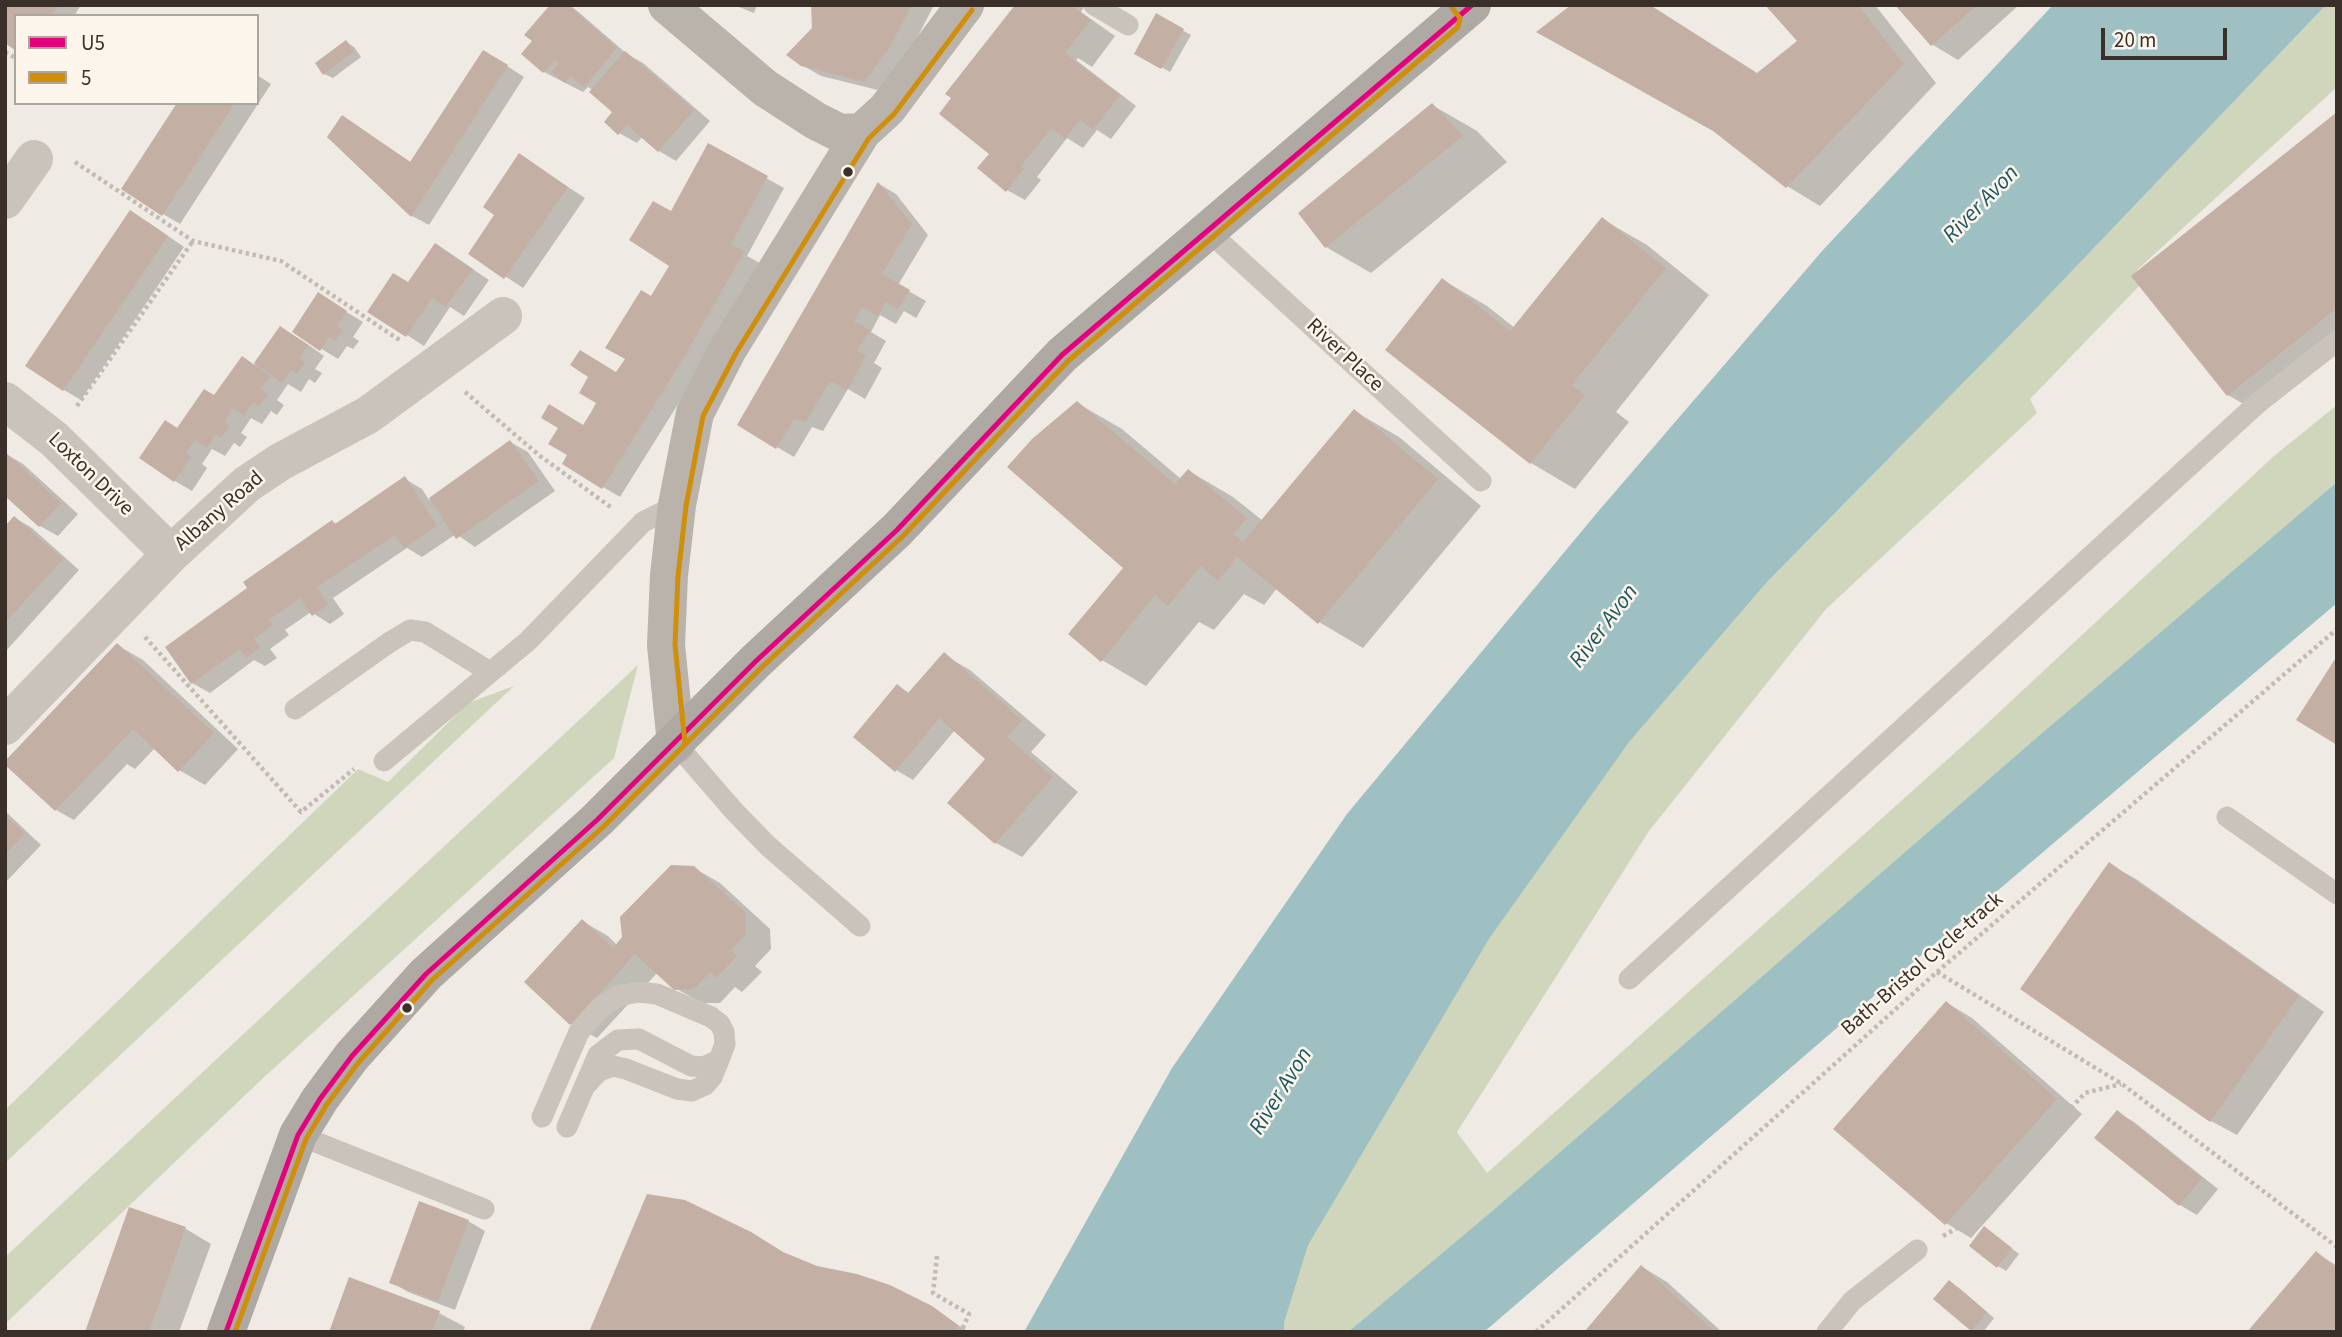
<!DOCTYPE html>
<style>
body{margin:0}
#map{position:relative;width:2342px;height:1337px;overflow:hidden;background:#efeae3;font-family:"Source Sans 3",sans-serif}
canvas{display:block}
.frame{position:absolute;inset:0;border:7px solid #3a3029;pointer-events:none}
.legend{position:absolute;left:14px;top:14px;width:245px;height:91px;box-sizing:border-box;background:#fbf5eb;border:2px solid #aea69d;margin:0;padding:9px 12px;list-style:none;font-size:21px;color:#3a3029}
.legend li{display:flex;align-items:center;gap:14px;height:35px}
.legend b{width:35px;border:2px solid #aea69d}
.scale{position:absolute;left:2101px;top:28px;width:126px;height:32px;box-sizing:border-box;border:4px solid #3a3029;border-top:0;padding-left:9px;font-size:21px;line-height:24px;white-space:nowrap;color:#3a3029;-webkit-text-stroke:5px #fbf5eb;paint-order:stroke}
</style>
<div id="map">
<canvas width="2342" height="1337"></canvas>
<div class="frame"></div>
<ul class="legend">
<li><b style="height:9px;background:#e5007d"></b>U5</li>
<li><b style="height:9px;background:#d18e08"></b>5</li>
</ul>
<div class="scale">20 m</div>
</div>
<script>
const g = document.querySelector('canvas').getContext('2d');
g.lineJoin = 'round';
function paint(path, color) {
  g.fillStyle = color;
  g.fill(path, 'evenodd');
}
function poly(rows) {
  const path = new Path2D();
  for (const r of rows) {
    path.moveTo(r[0], r[1]);
    for (let i = 2; i < r.length; i += 2) path.lineTo(r[i], r[i + 1]);
  }
  return path;
}
function trace(path, color, width, dash) {
  g.strokeStyle = color;
  g.lineWidth = width;
  g.lineCap = dash ? 'butt' : 'round';
  g.setLineDash(dash || []);
  g.stroke(path);
}
function write(font, color, halo, rows, align = 'center') {
  g.font = font + ' "Source Sans 3",sans-serif';
  g.lineWidth = 5;
  g.setLineDash([]);
  g.textBaseline = 'middle';
  g.strokeStyle = halo;
  g.fillStyle = color;
  for (const [text, x, y, turn = 0] of rows) {
    g.save();
    g.translate(x, y);
    g.rotate((+turn || 0) * Math.PI / 180);
    g.textAlign = isNaN(turn) ? turn : align;
    if (halo) g.strokeText(text, 0, 0);
    g.fillText(text, 0, 0);
    g.restore();
  }
}
paint(poly([
 [2326,5,2337,5,2337,87,2137,270,2144,281,2030,399,2037,413,1826,609,1649,831,1457,1132,1487,1173,1978,732,2274,456,2337,405,2337,482,2035,739,1491,1212,1348,1332,1284,1332,1284,1323,1307,1245,1489,939,1630,741,1768,581,2028,317],
 [638,665,614,758,262,1079,5,1324,5,1257],
 [514,686,5,1163,5,1110,358,769,388,782,468,703]
]), '#cfd6bc');
paint(poly([
 [2053,5,2326,5,2028,317,1768,581,1630,741,1489,939,1308,1245,1284,1323,1284,1332,1024,1332,1172,1068,1347,814,1596,514,1823,250],
 [2337,482,2337,603,1918,958,1484,1332,1348,1332,1491,1212,2035,739]
]), '#9ec0c2');
paint(poly([
 [5,5,81,5,74,16,16,16],
 [552,5,569,5,575,9,627,54,643,63,710,121,676,161,659,151,643,136,637,143,619,133,614,112,593,90,588,87,583,92,544,72,535,41],
 [734,5,757,5,754,13],
 [813,5,934,5,914,44,882,91,821,76,802,65,814,29],
 [1018,5,1085,5,1081,12,1115,36,1092,67,1078,58,1076,60,1136,106,1111,139,1097,130,1083,148,1067,138,1037,177,1041,180,1025,200,1007,190,992,154],
 [1768,5,1875,5,1936,83,1820,206,1787,186,1799,41],
 [1898,5,2019,5,1958,60,1933,45],
 [1157,16,1191,35,1170,72,1136,53],
 [346,42,354,47,361,57,333,78,324,74],
 [501,62,524,77,429,225,412,216,329,137,343,117,412,163],
 [257,75,271,84,180,224,163,214,179,103,257,103],
 [1432,105,1477,131,1507,162,1371,273,1326,247],
 [2337,114,2337,353,2261,414,2228,395],
 [708,146,784,188,747,256,760,263,700,369,620,497,603,487,584,427,627,359,652,298,671,265,671,213],
 [520,156,585,198,523,288,470,253,497,215],
 [879,184,896,194,928,235,898,285,926,301,916,318,904,311,896,324,880,315,871,332,886,341,874,363,882,368,865,399,848,389,823,431,812,427,794,457,739,425],
 [1602,219,1647,245,1709,295,1616,412,1629,422,1575,489,1531,463,1388,349,1443,280,1487,306,1515,328],
 [148,222,184,247,81,400,64,390],
 [452,255,489,280,464,316,450,307,424,346,370,311],
 [335,305,363,322,353,337,359,341,353,349,347,346,338,359,304,338,303,341,324,356,315,369,322,373,315,383,309,379,301,392,288,384,277,400,284,405,277,415,271,411,262,424,251,418,241,433,247,437,240,447,234,443,225,456,212,449,202,464,207,468,192,491,175,481,178,429,254,365,281,328,303,341,304,338],
 [1077,403,1122,429,1181,479,1189,471,1233,497,1263,521,1354,411,1399,437,1481,506,1363,648,1319,622,1277,588,1264,605,1244,594,1214,630,1199,622,1146,686,1102,660,1125,568],
 [510,442,528,452,555,491,475,547,456,534,422,557,407,548,333,598,344,614,330,624,311,612,285,630,289,635,270,649,277,658,265,666,254,660,210,693,192,683,250,589,332,522,337,524,405,479,422,489,429,500],
 [6,454,23,464,78,514,58,536,40,526,5,493],
 [15,518,32,528,79,570,5,652,5,529],
 [117,645,143,660,238,749,205,785,179,770,155,748,135,769,127,764,74,820,56,810,6,763],
 [944,655,970,670,1046,735,1031,752,1078,792,1022,857,996,843,949,803,987,758,955,730,913,780,896,770,897,686,909,693],
 [5,811,41,845,5,883],
 [2110,865,2136,879,2324,1012,2237,1135,2211,1121,2023,988],
 [694,868,720,883,770,929,771,949,755,966,762,972,742,992,735,987,720,1003,702,1003,675,988,658,972,597,1038,571,1024,582,921,608,936,617,945],
 [1947,1003,1972,1018,2082,1114,1971,1238,1946,1223],
 [2117,1112,2134,1122,2218,1189,2197,1215,2180,1205],
 [130,1210,186,1229,211,1244,179,1332,87,1332],
 [468,1221,485,1231,455,1310,408,1292,391,1282],
 [1992,1233,2019,1254,2006,1271,1998,1266],
 [2317,1253,2337,1266,2337,1332,2249,1332],
 [786,1255,931,1308,969,1332,591,1332],
 [1642,1267,1667,1282,1722,1332,1586,1332],
 [1958,1287,1994,1318,1983,1332,1972,1330,1936,1299],
 [439,1313,465,1327,463,1332,331,1332]
]), '#0003');
paint(poly([
 [5,5,58,5,51,16,16,16,16,51,5,43],
 [550,5,568,5,617,48,584,87,571,76,565,83,551,72,559,63,555,60,543,73,521,54,532,41,524,35],
 [811,5,912,5,888,50,864,82,801,66,786,55,812,28],
 [1015,5,1071,5,1091,20,1065,53,1120,95,1093,130,1080,120,1065,139,1051,128,1021,166,1024,168,1006,192,977,168,989,154,939,114,951,98,945,94],
 [1571,5,1650,5,1757,73,1797,41,1765,5,1858,5,1904,64,1786,188,1713,131,1536,32],
 [1895,5,1977,5,1931,46],
 [1156,13,1184,29,1161,69,1134,54],
 [346,40,354,51,323,75,315,63],
 [483,50,508,65,411,217,327,137,342,115,410,162],
 [625,51,694,110,658,152,627,125,618,135,604,122,612,112,589,92],
 [177,103,235,103,162,216,121,189],
 [1432,103,1463,136,1325,248,1298,213],
 [2337,112,2337,308,2227,396,2131,276],
 [708,143,768,176,731,244,744,252,683,359,602,489,562,464,567,455,548,444,558,428,541,418,549,404,583,425,590,414,596,403,579,393,588,377,570,365,580,350,616,372,625,359,605,348,641,290,651,296,669,266,629,240,653,201,671,211],
 [519,153,568,187,504,279,468,254,494,215,483,207],
 [878,182,912,224,882,274,910,290,898,309,886,302,878,316,862,307,854,321,870,330,857,351,866,356,847,390,830,381,806,422,794,419,776,449,737,425],
 [130,210,168,236,63,391,25,366],
 [1602,217,1666,268,1572,385,1585,395,1530,464,1385,350,1442,278,1510,331],
 [435,243,473,269,446,307,432,298,406,337,367,312,393,273,408,282],
 [318,292,347,311,337,326,343,330,335,341,329,337,320,351,292,332],
 [280,326,308,345,299,358,305,362,297,374,291,370,282,383,254,363],
 [242,356,270,376,261,389,268,394,259,406,253,402,244,416,233,408,225,422,230,426,221,438,216,434,207,448,195,440,186,453,191,457,174,482,139,458,165,420,177,428,204,389,214,395],
 [1077,401,1175,484,1188,469,1247,518,1233,534,1243,542,1354,409,1438,479,1318,624,1237,557,1218,581,1201,566,1168,606,1155,595,1101,662,1068,634,1123,568,1007,467,1032,439],
 [510,440,539,481,456,539,429,498],
 [5,452,61,503,39,527,5,496],
 [405,476,437,526,404,548,395,535,317,587,328,604,312,616,300,598,269,620,273,625,254,639,260,648,246,658,240,649,191,684,165,647,247,588,243,582,332,520,335,524],
 [14,516,63,559,5,623,5,526],
 [117,643,214,733,178,772,133,729,55,811,5,765,5,761],
 [944,652,1022,720,1007,737,1053,777,995,844,947,803,985,759,939,718,895,772,853,737,897,684,908,693],
 [2337,656,2337,745,2296,720],
 [5,815,25,834,5,855],
 [2109,862,2299,996,2210,1122,2020,989],
 [671,865,694,866,745,912,746,934,731,950,737,956,716,978,710,972,694,989,674,990,635,954,570,1025,524,982,582,919,613,948,622,937,620,917],
 [1946,1001,2057,1099,1945,1225,1833,1129],
 [2117,1110,2202,1178,2179,1206,2094,1138],
 [647,1194,685,1200,751,1232,783,1252,817,1266,857,1274,890,1285,932,1306,958,1325,955,1332,589,1332],
 [419,1201,469,1220,438,1301,389,1283],
 [129,1207,186,1227,149,1332,85,1332],
 [1984,1226,2012,1248,1997,1268,1969,1246],
 [2316,1251,2337,1269,2337,1324,2330,1332,2247,1332],
 [1641,1265,1715,1332,1584,1332],
 [349,1277,440,1311,432,1332,329,1332],
 [1949,1280,1987,1312,1971,1331,1933,1299]
]), '#c4afa4');
trace(poly([
 [5,52,16,58],
 [75,162,193,241,281,261,401,341],
 [465,392,540,456,612,508],
 [77,406,193,241],
 [145,637,301,812,354,769],
 [1937,972,2122,1084,2337,1247],
 [1943,1236,1964,1224,2085,1093,2121,1084],
 [937,1256,933,1293,969,1314,961,1332],
 [1536,1332,1937,972,2337,629]
]), '#c2bbb4', 4.5, [3.5, 3.5]);
trace(poly([
 [1094,5,1128,25],
 [1207,230,1481,481],
 [295,709,390,642,410,630,425,632,490,672],
 [676,744,734,811,768,846,860,926],
 [384,761,528,641,643,522,677,505],
 [2227,817,2337,894],
 [1629,979,2259,402,2337,341],
 [587,1084,599,1071,613,1066,626,1069,677,1089,692,1091,705,1085,712,1077,719,1060],
 [542,1117,579,1032,599,1009,618,996,638,992,657,994,711,1017,720,1024,724,1032,725,1044,719,1060,703,1067,691,1066,639,1039,618,1040,598,1055,567,1127],
 [298,1135,484,1209],
 [1827,1332,1852,1301,1917,1250]
]), '#c9c3bc', 21);
trace(poly([
 [5,200,34,159],
 [5,401,54,439,171,554],
 [5,726,171,554,247,484,280,462,368,415,503,316]
]), '#c9c3bc', 38);
trace(poly([
 [667,5,765,88,816,121,840,133,862,132],
 [676,744,666,645,669,575,677,505,695,413,728,349,862,132,887,109,965,5]
]), '#b9b3ac', 38);
trace(poly([
 [226,1332,298,1135,320,1099,352,1056,426,974,597,820,756,661,897,530,1062,355,1472,5]
]), '#aea9a2', 38);
trace(poly([
 [226,1332,298,1135,320,1099,352,1056,426,974,597,820,756,661,897,530,1062,355,1472,5]
]), '#e5007d', 5);
trace(poly([
 [685,743,675,645,678,576,686,506,703,416,736,353,869,138,894,114,972,10],
 [235,1332,306,1139,327,1104,359,1062,432,980,603,827,762,667,903,536,1068,361,1458,27,1460,18,1450,5]
]), '#d18e08', 5);
for (const [x, y, r, color] of [
 [848,172,6,"#3a3029"],
 [407,1008,6,"#3a3029"]
]) {
  const dot = new Path2D();
  dot.arc(x, y, r, 0, 2 * Math.PI);
  g.fillStyle = color;
  g.fill(dot);
  trace(dot, '#fbf5eb', 2.5);
}
write('21px', '#3a3029', '#fbf5eb', [
 ["River Place",1344,356,43],
 ["Loxton Drive",90,475,44],
 ["Albany Road",220,512,-41],
 ["Bath-Bristol Cycle-track",1923,965,-41]
]);
write('italic 23px', '#1b5760', '#fbf5eb', [
 ["River Avon",1982,205,-46],
 ["River Avon",1605,627,-53],
 ["River Avon",1282,1092,-58]
]);
</script>
